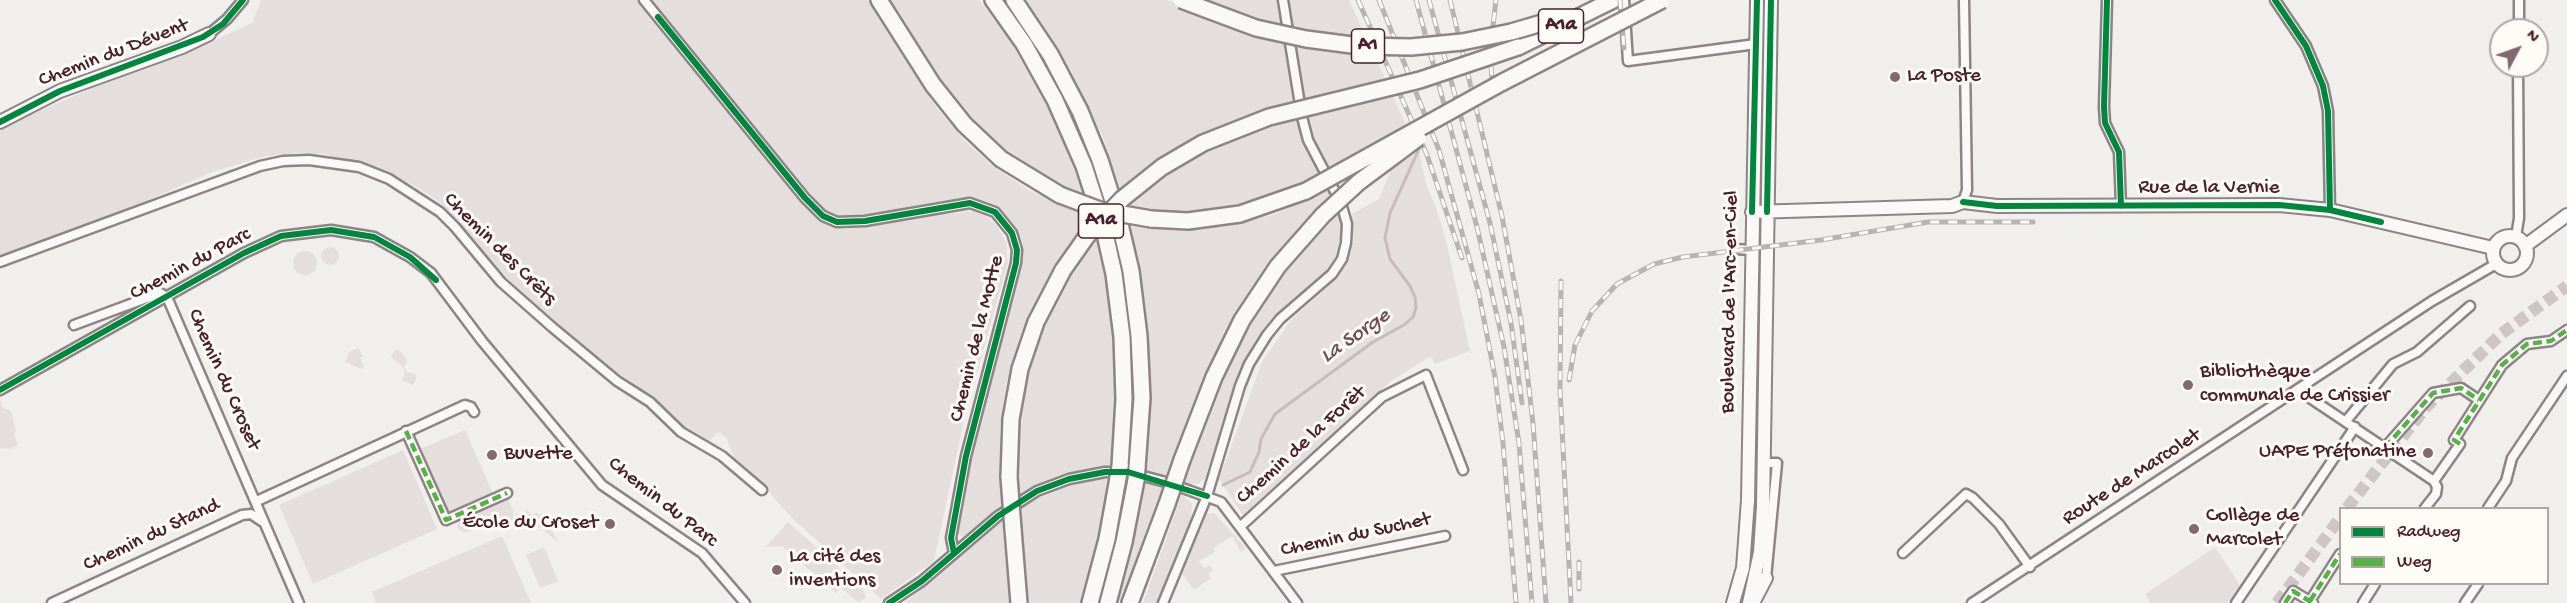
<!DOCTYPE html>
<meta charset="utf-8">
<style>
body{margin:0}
#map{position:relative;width:2567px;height:603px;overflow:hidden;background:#f1efec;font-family:"Gochi Hand",sans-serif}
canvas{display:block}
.legend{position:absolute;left:2339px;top:507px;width:210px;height:78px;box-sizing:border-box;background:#fdfcf7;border:2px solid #b5a4a5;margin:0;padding:8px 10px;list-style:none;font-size:18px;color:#4a1f2b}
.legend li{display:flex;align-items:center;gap:12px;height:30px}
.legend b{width:30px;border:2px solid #b5a4a5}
.north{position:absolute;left:2489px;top:18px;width:60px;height:60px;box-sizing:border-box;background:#fdfcf7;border:2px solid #b5a4a5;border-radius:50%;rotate:49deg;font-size:16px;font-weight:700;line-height:24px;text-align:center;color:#4a1f2b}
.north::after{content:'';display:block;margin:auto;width:21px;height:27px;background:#84686f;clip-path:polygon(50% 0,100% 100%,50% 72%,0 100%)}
</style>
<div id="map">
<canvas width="2567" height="603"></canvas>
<ul class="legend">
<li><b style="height:8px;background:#00873e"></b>Radweg</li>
<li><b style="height:8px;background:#57b146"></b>Weg</li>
</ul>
<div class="north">N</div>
</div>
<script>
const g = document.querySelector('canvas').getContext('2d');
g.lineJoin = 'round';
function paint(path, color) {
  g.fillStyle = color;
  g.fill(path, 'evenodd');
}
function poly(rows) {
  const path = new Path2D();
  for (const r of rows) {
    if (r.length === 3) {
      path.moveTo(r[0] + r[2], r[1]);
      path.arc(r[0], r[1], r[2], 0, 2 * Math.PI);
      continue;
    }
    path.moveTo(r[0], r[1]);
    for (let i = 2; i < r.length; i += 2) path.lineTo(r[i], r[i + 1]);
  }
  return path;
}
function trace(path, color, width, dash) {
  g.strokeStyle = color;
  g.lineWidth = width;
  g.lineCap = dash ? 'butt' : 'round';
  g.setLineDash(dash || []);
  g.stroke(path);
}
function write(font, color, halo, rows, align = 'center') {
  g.font = font + ' "Gochi Hand",sans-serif';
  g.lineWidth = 6;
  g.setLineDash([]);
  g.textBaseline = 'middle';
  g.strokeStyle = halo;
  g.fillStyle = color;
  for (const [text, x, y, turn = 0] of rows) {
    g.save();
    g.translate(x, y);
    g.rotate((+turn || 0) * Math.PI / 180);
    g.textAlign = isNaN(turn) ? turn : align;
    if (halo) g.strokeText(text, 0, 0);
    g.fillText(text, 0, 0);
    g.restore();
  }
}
paint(poly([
 [261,0,868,0,936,107,968,144,993,166,1030,191,1096,218,1040,292,1020,336,1006,384,1000,429,1001,506,963,538,957,533,971,458,1020,268,1020,241,1010,223,997,208,982,202,968,199,946,203,949,214,972,211,986,216,997,226,1006,242,1008,263,966,411,934,561,881,599,791,517,765,488,735,461,726,437,718,432,708,443,679,424,655,400,588,351,514,285,441,203,417,187,383,170,325,154,298,153,266,156,212,172,82,229,0,258,0,131,18,120,124,75,202,46,252,23],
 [886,0,979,0,1009,39,1052,112,1086,199,1052,183,1003,151,974,124,947,93],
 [1026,0,1167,0,1287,42,1300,130,1321,176,1281,194,1241,207,1195,214,1127,210,1102,135,1066,62],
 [1207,0,1279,0,1286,27,1233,12],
 [1288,0,1349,0,1407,127,1330,171,1312,139,1306,118],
 [1419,151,1427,188,1436,207,1446,240,1470,351,1435,364,1431,356,1391,381,1243,515,1219,479,1263,360,1292,319,1329,286,1346,264,1354,242,1352,214,1379,199,1392,168],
 [1327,190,1332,198,1280,253,1170,476,1146,470,1151,390,1148,328,1131,226,1162,230,1228,226,1273,215],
 [1338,209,1342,234,1333,264,1321,278,1269,322,1257,338,1243,364,1205,478,1198,484,1185,484,1202,428,1225,371,1259,308,1284,272,1321,226],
 [1096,234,1108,291,1113,338,1115,412,1111,468,1071,472,1047,480,1016,497,1014,440,1024,376,1044,320,1069,273],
 [330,256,9],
 [305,263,12],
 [358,348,363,356,360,358,364,367,361,369,345,362,349,352],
 [395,350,399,350,406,358,407,363,404,366,407,372,413,373,417,377,413,385,402,380,405,373,402,366,391,357],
 [0,397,2,407,11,411,16,430,14,435,18,444,12,449,0,448],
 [465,430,494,496,448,515,418,450],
 [403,450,437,529,313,584,279,505],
 [1109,478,1103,517,1080,603,1024,603,1017,508,1066,486],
 [1145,482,1166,487,1123,603,1118,603,1131,553],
 [1182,494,1192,504,1191,518,1157,603,1143,603],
 [507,496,513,510,513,520,498,520,465,533,457,528,462,515],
 [527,510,532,516,536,512,539,515,542,513,558,542,541,528,515,520,516,513,522,515],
 [1214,513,1246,548,1241,552,1232,536,1213,548,1215,552,1199,561,1204,568,1210,565,1213,570,1208,573,1211,578,1194,590,1182,574,1207,514],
 [1002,519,1009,603,904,603,940,575],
 [788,522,863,589,866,598,858,602,841,588,836,593,782,546,766,547],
 [502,536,531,603,376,603,372,592],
 [544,547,558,581,540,588,526,555],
 [2215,547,2240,585,2227,603,2150,603,2145,594]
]), '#e4dedc');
trace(poly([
 [1223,485,1250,472,1259,452,1261,439,1275,414,1373,342,1404,325,1413,317,1416,308,1415,297,1410,286,1390,259,1385,238,1390,213,1419,149]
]), '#c8bbbb', 3);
trace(poly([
 [2347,508,2426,407,2501,334,2567,286],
 [2277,603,2340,518]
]), '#d0c5c5', 12, [12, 6]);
const street = poly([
 [644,0,805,198,823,216,837,222,865,221,970,203,995,212,1012,233,1017,250,1016,263,966,456,951,538,954,553],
 [1624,0,1628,61,1756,44],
 [2107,0,2104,107,2105,123,2119,152,2121,206],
 [2275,0,2306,46,2323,86,2328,111,2330,210],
 [2519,30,2519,0],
 [209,34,227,19,243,0],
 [1963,202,1967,190,1964,0],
 [2516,237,2519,218,2518,66],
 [1736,249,1751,250],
 [0,262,260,166,283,161,309,160,359,167,389,179,440,212,455,227,501,282,552,327,617,381,650,402,681,432,722,456,762,490],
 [74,325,160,293,167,297,299,603],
 [0,390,244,253,281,236,331,230,374,237,410,257,431,273,482,341,602,485,702,553,745,603],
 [2298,390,2434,481,2437,487,2436,494,2425,508],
 [2346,421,2393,364,2417,352,2470,306],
 [406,431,446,520,507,493],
 [2388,449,2389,443,2433,393,2461,388,2479,400],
 [1764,463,1777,463,1766,578],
 [2434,481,2460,444,2454,440,2502,365,2527,344,2551,341,2567,330],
 [257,501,465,405,471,407,474,412],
 [2488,508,2506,481,2512,458,2567,376],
 [1241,526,1382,397,1426,375,1463,470],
 [1903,553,1966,494,1973,498,1999,524,2030,567],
 [1274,571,1445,536],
 [2310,601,2340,554],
 [52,603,242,515,251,514,263,522],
 [889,603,922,581,998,516,1037,491,1069,479,1105,472,1128,472,1166,482,1221,502,1297,603],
 [1163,603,1207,496,1240,386,1249,364,1267,335,1280,319,1332,274,1342,259,1346,243,1347,224,1341,203,1308,140,1302,117,1283,0],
 [1972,603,2432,301,2496,264],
 [2236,603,2355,427],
 [2285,603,2293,591,2313,603],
 [2363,603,2375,584],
 [2465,603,2478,584]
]);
const secondary = poly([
 [0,122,60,91,182,47,209,34],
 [1752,212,1952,206,1963,202,1997,206,2279,205,2330,210,2493,248],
 [2510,253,17],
 [2525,246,2567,215],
 [1754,601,1766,578],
 [1733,603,1743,568,1748,500,1757,0],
 [1749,603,1760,552,1763,507,1771,0]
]);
const highway = poly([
 [879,0,933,85,964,124,1001,159,1060,195],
 [993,0,1024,44,1055,100,1084,166,1103,225,1114,274,1122,337,1124,399,1120,466],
 [1014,0,1050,54,1080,111,1100,160,1119,220,1131,271,1139,336,1142,398,1137,468],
 [1518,47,1613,0],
 [1151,219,1188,221,1240,214,1306,191],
 [1182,460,1214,377,1242,320,1278,266,1323,215],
 [1009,477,1011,419,1020,369,1036,322,1063,270],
 [1013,529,1019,603],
 [1090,603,1107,539,1118,478],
 [1108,603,1124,542,1136,480],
 [1130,603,1167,504]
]);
trace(street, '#8d8485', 13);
trace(secondary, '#8d8485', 16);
trace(highway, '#8d8485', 20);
trace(street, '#faf9f7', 8);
trace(secondary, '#faf9f7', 12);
trace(highway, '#faf9f7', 15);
const rail = poly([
 [1358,0,1427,155,1462,258],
 [1379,0,1439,150,1479,294,1495,377,1503,443,1516,603],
 [1416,0,1477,227,1504,347,1519,443,1532,603],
 [1429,0,1490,223,1511,323,1522,403],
 [1450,0,1502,216,1521,320,1533,423,1546,603],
 [1620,0,1624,48],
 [1493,93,1490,52,1496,0],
 [1561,281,1560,389,1571,603],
 [1569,380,1575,345,1592,311,1617,284,1654,264,1683,257,1821,240,1928,222,2033,222],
 [1579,589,1579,562]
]);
trace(rail, '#b9b4b4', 5);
trace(rail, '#fdfcf7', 3, [9]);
const highwayBridge = poly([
 [1181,0,1256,28,1306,39,1360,46,1411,47,1462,42,1511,32,1559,18],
 [1306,191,1501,83,1662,0],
 [1060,195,1100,210,1151,219],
 [1323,215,1359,182,1418,138],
 [1063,270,1087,236,1122,199,1162,167,1203,143,1269,117,1420,80,1518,47],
 [1009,477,1013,529],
 [1118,478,1120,466],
 [1136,480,1137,468],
 [1167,504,1182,460]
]);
trace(highwayBridge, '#8d8485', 20, []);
trace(highwayBridge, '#faf9f7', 15);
trace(poly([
 [406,431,446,520,507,493],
 [2460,444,2454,440,2502,365,2527,344,2551,341,2567,330],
 [2388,449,2389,443,2433,393,2461,388,2479,400],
 [2310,601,2340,554],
 [2285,603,2293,591,2313,603]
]), '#57b146', 4.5, [9, 4.5]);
trace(poly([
 [2107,0,2104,107,2105,123,2119,152,2121,206],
 [2275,0,2306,46,2323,86,2328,111,2330,210],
 [658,17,805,198,823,216,837,222,865,221,970,203,995,212,1012,233,1017,250,1016,263,966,456,951,538,954,553],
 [0,122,60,91,203,37,223,24,243,0],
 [1963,202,1997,206,2279,205,2330,210,2381,222],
 [1752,212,1757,0],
 [1767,212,1771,0],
 [0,390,244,253,281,236,331,230,374,237,410,257,436,280],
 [889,603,922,581,998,516,1037,491,1069,479,1105,472,1128,472,1207,496]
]), '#00873e', 6);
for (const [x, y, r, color] of [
 [1895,77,6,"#84686f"],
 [2188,385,6,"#84686f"],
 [2428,453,6,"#84686f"],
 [492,455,6,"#84686f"],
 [610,524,6,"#84686f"],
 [2194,529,6,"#84686f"],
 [777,570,6,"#84686f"]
]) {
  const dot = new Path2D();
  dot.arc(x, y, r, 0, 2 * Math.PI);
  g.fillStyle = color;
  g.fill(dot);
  trace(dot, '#fdfcf7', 2);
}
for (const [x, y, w] of [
 [1561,26,45],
 [1368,46,33],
 [1101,221,45]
]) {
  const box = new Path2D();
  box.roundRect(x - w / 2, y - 17, w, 34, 4.5);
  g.fillStyle = '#fdfcf7';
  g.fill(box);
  trace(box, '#4a1f2b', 1.5);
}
write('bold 20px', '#4a1f2b', null, [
 ["A1a",1561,26],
 ["A1",1368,46],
 ["A1a",1101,221]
]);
write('21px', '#4a1f2b', '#fdfcf7', [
 ["Chemin du Dévent",114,54,-21],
 ["Rue de la Vernie",2209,189],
 ["Chemin des Crêts",499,250,45],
 ["Chemin du Parc",191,265,-28],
 ["Boulevard de l'Arc-en-Ciel",1731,302,-89],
 ["Chemin de la Motte",978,339,-76],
 ["Chemin du Croset",223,380,66],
 ["Chemin de la Forêt",1302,446,-42],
 ["Route de Marcolet",2132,478,-33],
 ["Chemin du Parc",662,503,38],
 ["Chemin du Stand",152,536,-25],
 ["Chemin du Suchet",1356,536,-12]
]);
write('21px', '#4a1f2b', '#fdfcf7', [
 ["La Poste",1907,77],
 ["Bibliothèque",2200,373],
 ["communale de Crissier",2200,397],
 ["UAPE Préfonatine",2416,453,"right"],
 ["Buvette",504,455],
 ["Collège de",2206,517],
 ["Marcolet",2206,541],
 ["École du Croset",598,524,"right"],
 ["La cité des",789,558],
 ["inventions",789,582]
], 'left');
write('italic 22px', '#704e56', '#fdfcf7', [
 ["La Sorge",1356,337,-35]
]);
</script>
